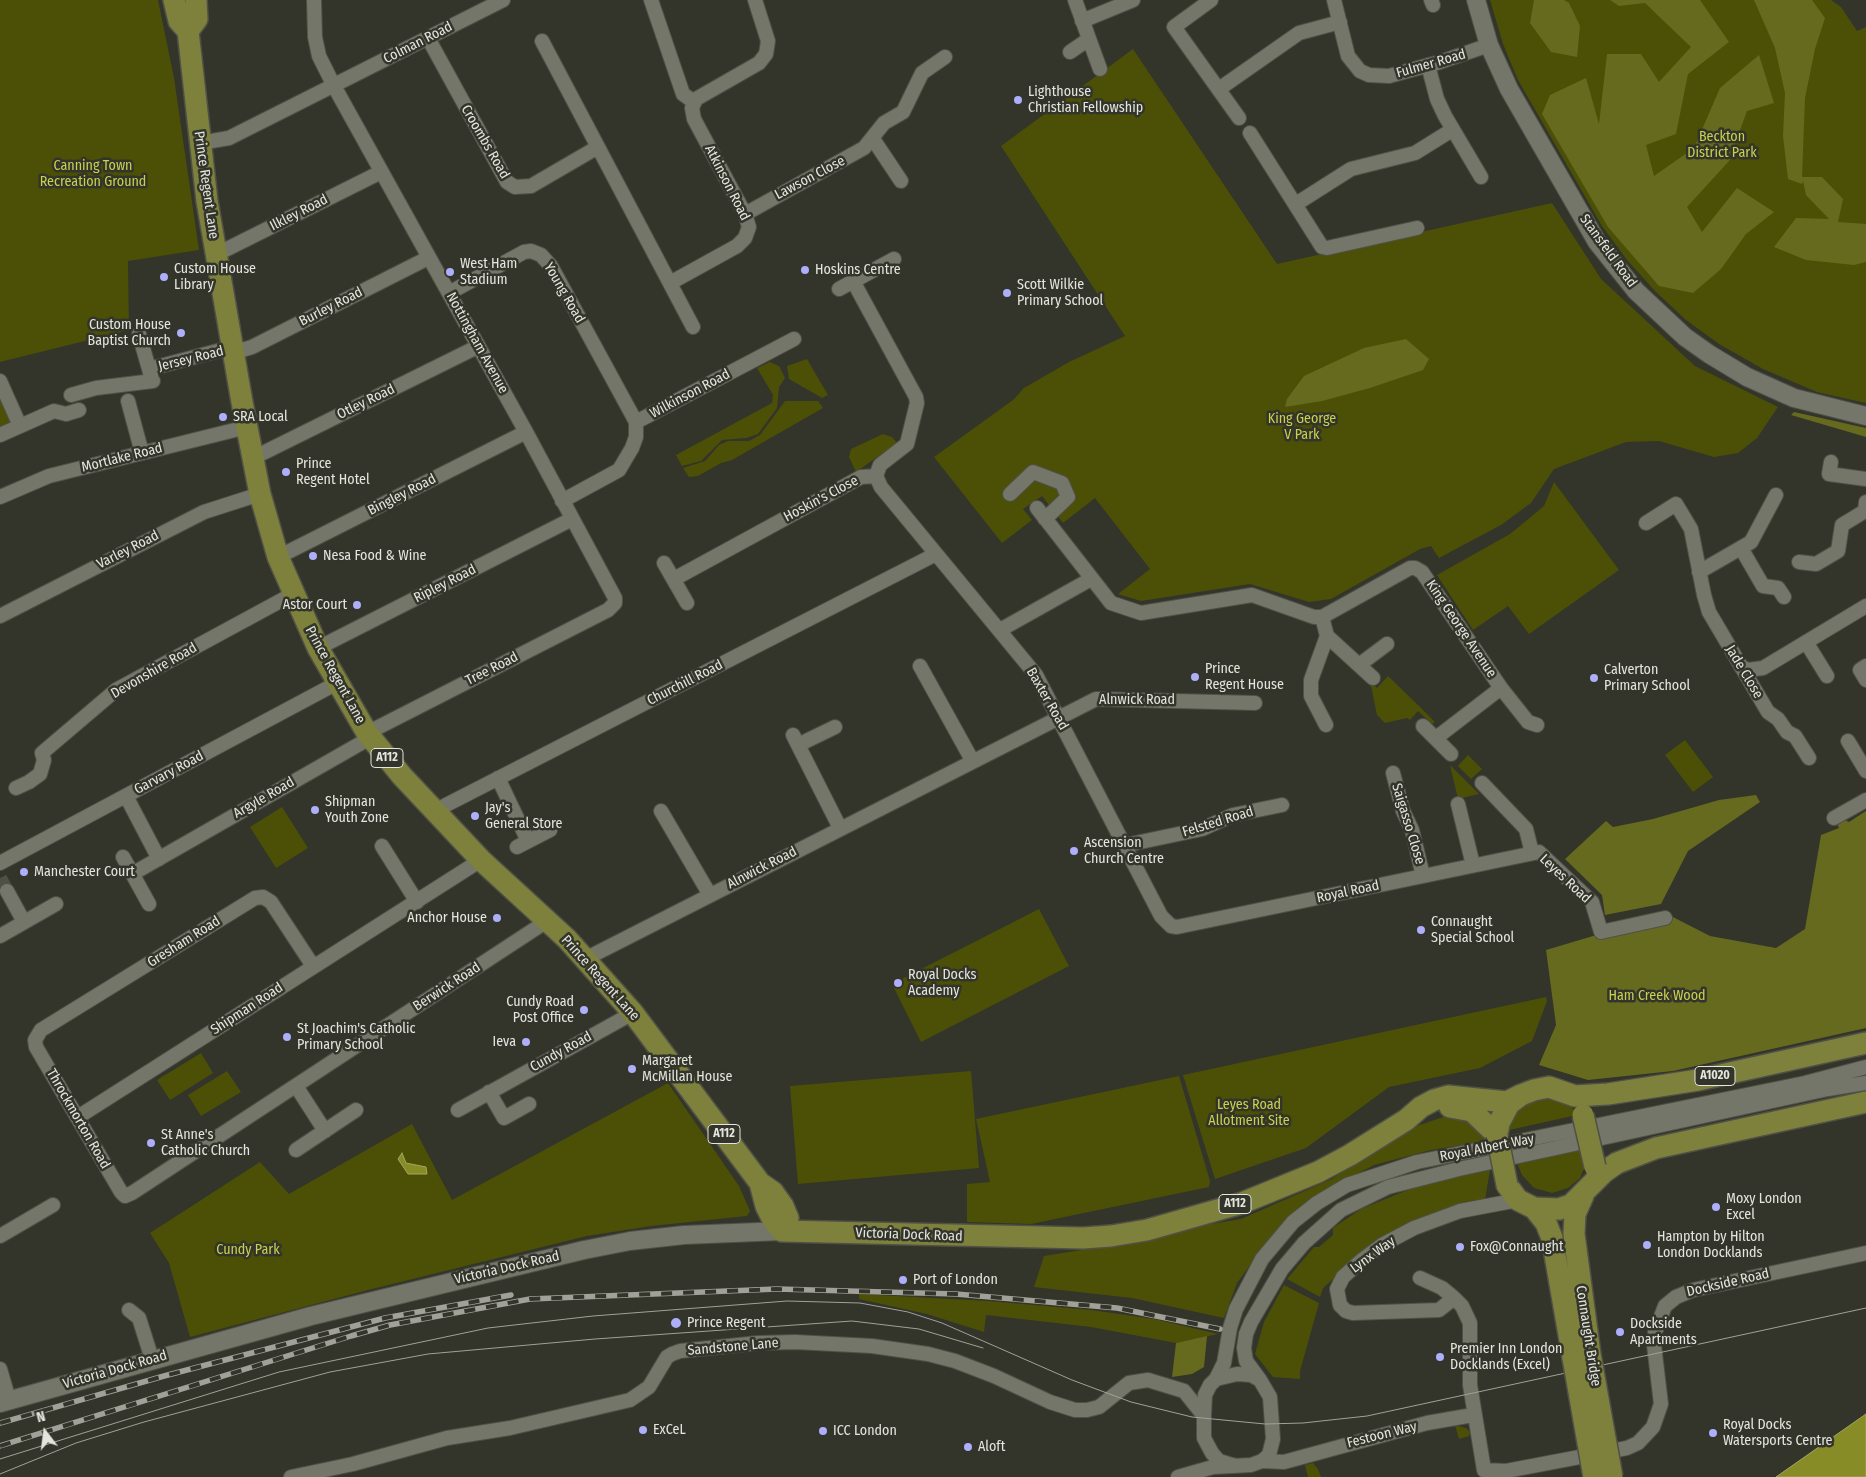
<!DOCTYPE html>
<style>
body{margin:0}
#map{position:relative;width:1866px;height:1477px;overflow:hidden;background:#33342a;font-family:"Fira Sans Condensed",sans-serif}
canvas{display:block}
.north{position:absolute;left:20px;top:1407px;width:50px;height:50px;-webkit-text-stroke:4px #33342a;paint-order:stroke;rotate:345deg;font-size:14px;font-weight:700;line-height:20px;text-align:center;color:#e5e5df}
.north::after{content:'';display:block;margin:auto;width:18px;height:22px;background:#e5e5df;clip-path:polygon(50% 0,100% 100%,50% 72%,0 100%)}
</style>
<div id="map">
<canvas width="1866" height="1477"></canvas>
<div class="north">N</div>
</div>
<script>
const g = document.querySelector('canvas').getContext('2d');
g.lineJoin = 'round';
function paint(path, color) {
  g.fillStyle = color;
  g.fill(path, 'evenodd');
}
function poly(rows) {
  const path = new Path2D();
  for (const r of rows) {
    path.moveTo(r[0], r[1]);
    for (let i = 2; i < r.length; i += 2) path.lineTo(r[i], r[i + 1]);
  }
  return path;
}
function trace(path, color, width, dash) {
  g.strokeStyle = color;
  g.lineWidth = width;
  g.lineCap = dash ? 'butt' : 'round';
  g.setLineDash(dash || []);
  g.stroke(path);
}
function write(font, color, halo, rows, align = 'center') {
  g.font = font + ' "Fira Sans Condensed",sans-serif';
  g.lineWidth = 5;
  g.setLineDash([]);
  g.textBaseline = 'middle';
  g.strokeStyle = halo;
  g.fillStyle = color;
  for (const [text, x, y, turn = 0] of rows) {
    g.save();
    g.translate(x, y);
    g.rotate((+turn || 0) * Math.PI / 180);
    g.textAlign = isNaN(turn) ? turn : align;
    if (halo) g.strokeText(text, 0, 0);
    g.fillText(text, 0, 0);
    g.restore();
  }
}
paint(poly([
 [0,0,158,0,174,78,199,250,128,261,129,330,0,362],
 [1490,0,1831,0,1841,7,1857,31,1866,27,1866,403,1817,392,1763,369,1719,344,1686,320,1656,292,1627,260,1602,226,1518,80,1503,44],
 [1133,49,1277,264,1552,203,1601,279,1695,366,1778,407,1757,438,1738,453,1714,457,1659,441,1626,442,1554,469,1531,503,1501,525,1439,558,1431,546,1420,549,1331,599,1309,602,1250,584,1141,601,1118,594,1150,569,1095,498,1063,523,1042,496,1023,509,1032,520,1002,543,934,457,1013,400,1024,388,1069,362,1125,336,1001,146],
 [807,359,828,395,822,398,789,379,787,366],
 [770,362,779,366,785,378,779,387,777,408,758,434,746,438,722,440,701,461,682,466,676,455,772,403,773,395,757,368],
 [0,396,12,423,0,428],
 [785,401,818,401,823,408,732,460,721,463,698,476,689,477,683,468,705,461,719,445,728,441,749,441,760,435],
 [883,434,892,437,897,443,856,472,849,457,851,449],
 [1554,482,1619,570,1529,634,1508,606,1473,630,1437,575,1510,534,1544,506],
 [1388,676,1421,708,1435,722,1432,724,1418,711,1410,720,1407,718,1385,723,1377,715,1371,686,1373,684,1377,688],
 [1685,740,1713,777,1693,792,1665,755],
 [1468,755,1482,769,1471,779,1458,766],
 [1450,765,1479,794,1458,799],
 [282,807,308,848,276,868,250,827],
 [1039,909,1069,966,921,1042,892,984],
 [1546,997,1547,1001,1532,1041,1480,1068,1389,1087,1306,1148,1215,1179,1183,1075],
 [201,1053,213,1073,170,1100,157,1080],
 [227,1071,241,1092,201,1116,188,1095],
 [971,1071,979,1168,798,1184,790,1086],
 [1179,1076,1210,1181,1209,1187,1031,1224,967,1222,967,1184,990,1182,976,1119],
 [668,1083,739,1186,750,1211,747,1216,651,1226,587,1236,368,1290,190,1337,169,1263,150,1233,260,1162,289,1194,412,1124,452,1200],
 [1528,1096,1565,1097,1577,1115,1509,1130,1513,1108],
 [1449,1115,1475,1121,1487,1141,1431,1150,1374,1165,1314,1197,1287,1218,1267,1242,1237,1283,1224,1318,1132,1298,1034,1287,1044,1256,1137,1241,1193,1227,1241,1219,1332,1179,1405,1130],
 [1584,1149,1585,1166,1580,1178,1568,1188,1552,1193,1534,1188,1522,1175,1517,1163],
 [1490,1170,1485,1200,1362,1254,1323,1288,1320,1297,1287,1279,1314,1247,1319,1247,1333,1235,1333,1228,1361,1209,1420,1185],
 [1284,1285,1319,1303,1300,1371,1300,1379,1273,1377,1255,1354,1264,1322],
 [859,1294,988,1301,1091,1310,1154,1319,1218,1334,1176,1343,1091,1327,986,1315,984,1332,927,1314,859,1299],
 [1455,1425,1466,1428,1470,1432,1469,1436,1459,1439],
 [1313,1463,1318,1469,1321,1477,1308,1477,1305,1465]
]), '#4c5006');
paint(poly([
 [1534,0,1564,0,1569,3,1580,26,1577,57,1551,52,1530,23],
 [1610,0,1700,0,1729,42,1688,74,1676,134,1646,145,1654,176,1694,148,1720,88,1759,55,1774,103,1747,111,1729,161,1687,207,1702,232,1737,188,1774,212,1746,234,1721,269,1693,293,1659,286,1608,227,1542,114,1550,95,1586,78,1599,124,1607,54,1641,54,1659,82,1691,47,1645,3,1619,6],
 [1754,0,1812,0,1825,18,1815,49,1805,98,1802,177,1822,177,1843,199,1838,222,1866,224,1866,262,1854,265,1806,260,1774,247,1796,218,1829,219,1806,195,1803,181,1802,184,1788,179,1783,136,1785,93,1775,48],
 [1406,339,1429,359,1423,370,1370,388,1322,401,1285,407,1287,399,1304,376,1364,348],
 [1794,412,1866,428,1866,437,1791,415],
 [1756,795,1760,802,1688,851,1661,904,1605,915,1602,895,1565,859,1606,821,1613,827,1653,819,1719,800],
 [1866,811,1866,1028,1673,1071,1588,1080,1539,1065,1556,1025,1546,950,1667,914,1710,936,1776,948,1805,929,1821,835,1839,828,1837,824,1843,819,1849,822],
 [1207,1336,1204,1367,1192,1374,1172,1377,1176,1343]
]), '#666a1e');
const water = poly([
 [402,1153,406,1163,426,1167,427,1174,408,1174,398,1159,402,1153],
 [1866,1414,1866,1477,1776,1477,1866,1414]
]);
paint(water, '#878c26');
trace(water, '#a3a75e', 1);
trace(poly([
 [0,878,7,891]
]), '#4e4f45', 14, [14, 7]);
const minor = poly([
 [314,0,315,37,319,56,334,86,526,432,615,598,615,603,608,610,367,733],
 [651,0,683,94,694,102],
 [1075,0,1100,69],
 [1211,0,1174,27,1239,118],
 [1334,0,1348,56,1360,71,1369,75,1389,76,1440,62,1489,45],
 [1431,0,1433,5],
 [1082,21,1133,0],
 [428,38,507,182,515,187,531,186,598,147],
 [542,41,693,327],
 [1070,52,1089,39],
 [1428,65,1437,99,1445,116,1481,177],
 [1219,89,1299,33,1340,22],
 [1250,133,1322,247,1327,248,1417,228],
 [873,139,901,181],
 [200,143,229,138,503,0],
 [1296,204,1351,169,1415,153,1452,130],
 [745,214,864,148,884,123,903,112,922,73,945,57],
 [216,252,225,250,381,172],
 [853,281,916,397,917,403,907,444,880,465,876,476],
 [670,283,737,246,745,238,749,227,745,214,694,119,692,108,696,99,759,63,766,54,768,41,755,0],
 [839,289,894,259],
 [449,293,524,252,531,251,541,255,551,266,636,422,636,437,632,448,619,470,562,501],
 [139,334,151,376],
 [149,369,225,349,242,350,252,347,428,258],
 [0,381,20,426],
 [71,395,96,388,153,381],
 [128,401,142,453],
 [636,422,794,339],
 [0,435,54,411,66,414,79,410],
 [253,456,263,453,477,347],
 [1831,462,1829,474,1866,479],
 [876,476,881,487,1036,675,1161,916,1171,926,1177,927,1539,852,1592,902,1601,932,1665,918],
 [1010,494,1033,472,1062,483,1068,497,1045,519],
 [0,497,49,476,247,427],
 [1037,508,1111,603,1141,613,1252,595,1314,617,1322,617,1410,568,1415,568,1422,572,1501,688,1528,722,1537,725],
 [1646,523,1676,504,1691,529,1704,595,1709,612,1768,712,1778,719,1787,732,1795,736,1809,758],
 [1741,548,1763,586,1778,588,1784,597],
 [278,557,526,432],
 [1799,562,1816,564,1838,551,1842,525,1865,511,1866,502],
 [664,563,687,603],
 [1699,572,1751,542,1776,495],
 [674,579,861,477,876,476],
 [0,616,204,512,260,494],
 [1322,617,1327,636,1311,680,1311,696,1326,725],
 [1000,630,1091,579],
 [1327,636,1373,678],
 [1806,642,1827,676],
 [318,648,572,519],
 [1359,665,1387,644],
 [920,666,972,760],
 [1866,666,1860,670,1866,680],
 [1741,667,1748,670,1763,668,1866,606],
 [1423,726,1451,754],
 [793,735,840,828],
 [1436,738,1501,688],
 [1848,741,1866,771],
 [798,745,835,727],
 [1393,773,1403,811,1412,830,1423,876],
 [498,778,528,841],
 [1482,783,1526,829,1532,853],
 [16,788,29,782,40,774,44,760,42,753,116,690,293,594],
 [126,796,159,859],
 [1458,804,1473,865],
 [661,811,710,895],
 [435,813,446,805,936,554],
 [1834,818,1866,800],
 [1126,845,1202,829,1233,815,1282,805],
 [382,846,417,902],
 [517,847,550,830],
 [123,857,149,904],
 [0,863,337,683],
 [132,874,370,738],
 [7,891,24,922],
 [0,936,56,904],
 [585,959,1096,699,1255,703],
 [313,966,271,902,263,897,255,898,41,1030,35,1040,36,1047,121,1192,125,1196,132,1193,547,921],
 [296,1086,325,1131],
 [489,1092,504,1118,529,1104],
 [458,1110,633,1013],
 [78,1117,481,860],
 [296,1150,356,1110],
 [0,1236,53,1205],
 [1420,1278,1442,1288,1454,1298,1462,1306,1470,1323,1470,1385,1484,1470,1506,1471,1627,1448,1638,1443,1653,1427,1661,1404,1654,1345,1655,1332,1665,1306,1676,1297,1693,1290,1866,1253],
 [1454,1298,1439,1310,1353,1313,1346,1311,1340,1305,1337,1289,1343,1277,1362,1260,1382,1245,1414,1228,1460,1211,1518,1200],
 [129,1310,139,1318,152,1359],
 [0,1369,9,1400],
 [1216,1379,1224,1363,1230,1328,1236,1309,1262,1259,1293,1222,1317,1203,1347,1185,1417,1162,1805,1083,1866,1067],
 [1260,1380,1246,1361,1244,1348,1246,1334,1251,1322,1282,1269,1304,1243,1341,1210,1388,1187,1459,1169,1828,1089,1866,1083],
 [1262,1461,1284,1462,1427,1423,1473,1415],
 [291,1477,353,1464,447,1438,510,1428,630,1400,649,1387,667,1357,672,1354,680,1351,758,1343,795,1342,872,1346,928,1354,955,1361,994,1376,1050,1402,1075,1410,1087,1410,1099,1407,1129,1383,1148,1380,1184,1391,1204,1416],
 [1178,1477,1213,1467,1251,1465,1262,1461,1269,1455,1273,1439,1270,1397,1260,1380,1251,1375,1237,1374,1216,1379,1210,1385,1205,1395,1204,1416,1204,1438,1212,1453,1219,1461,1235,1466]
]);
const tertiary = poly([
 [1476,0,1489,45,1509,89,1597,242,1636,291,1685,337,1709,354,1747,377,1794,398,1866,416],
 [0,1403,311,1316,584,1250,630,1241,684,1235,782,1231]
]);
const primary = poly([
 [174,0,179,21,188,31,207,201,242,402,260,494,278,557,318,648,367,733,402,776,481,860,567,939,633,1013,760,1183,773,1192,783,1206,788,1218,782,1231],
 [188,31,197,19,196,0],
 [1450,1107,1472,1111,1497,1135],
 [1497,1135,1499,1123,1509,1104,1521,1095,1534,1090,1549,1087,1575,1096,1608,1094,1698,1080,1866,1043],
 [760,1183,766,1206,773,1220,782,1231],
 [1507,1185,1518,1200,1534,1208,1559,1209,1571,1205,1604,1172,1617,1163,1656,1148,1866,1102],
 [1583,1196,1575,1214,1574,1234,1590,1354],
 [1534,1208,1546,1223,1552,1238,1573,1358],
 [782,1231,1083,1238,1111,1236,1147,1230,1242,1203,1318,1172,1350,1155,1406,1120,1421,1107,1434,1100,1448,1096,1507,1102,1521,1095]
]);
trace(minor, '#505047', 16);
trace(tertiary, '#505047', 20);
trace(primary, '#505047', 24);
trace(minor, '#75766a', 14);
trace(tertiary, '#75766a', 18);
trace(primary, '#7d813b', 21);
trace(poly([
 [0,1459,279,1372,488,1328,593,1316,787,1301,860,1303,908,1312,942,1323,1072,1380,1131,1402,1192,1417,1265,1424,1303,1423,1367,1416,1866,1308],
 [0,1474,76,1443,144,1422,330,1372,428,1354,595,1339,852,1321,919,1329,983,1348]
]), '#a1a199', 1);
const rail = poly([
 [0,1423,164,1376,385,1318,511,1295],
 [0,1446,351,1336,390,1325,530,1299,777,1289,956,1294,1117,1308,1220,1329]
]);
trace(rail, '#a1a199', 5.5);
trace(rail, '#33342a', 4, [11]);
const primaryBridge = poly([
 [1583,1115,1595,1167],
 [1497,1135,1507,1185],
 [1590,1354,1612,1477],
 [1573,1358,1594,1477]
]);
trace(primaryBridge, '#505047', 24, []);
trace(primaryBridge, '#7d813b', 21);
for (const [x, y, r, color] of [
 [1018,100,5,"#adaffb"],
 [805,270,5,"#adaffb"],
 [450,272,5,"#adaffb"],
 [164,277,5,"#adaffb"],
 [1007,293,5,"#adaffb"],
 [181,333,5,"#adaffb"],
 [223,417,5,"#adaffb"],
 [286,472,5,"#adaffb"],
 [313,556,5,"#adaffb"],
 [357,605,5,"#adaffb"],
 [1195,677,5,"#adaffb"],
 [1594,678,5,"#adaffb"],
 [315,810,5,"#adaffb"],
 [475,816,5,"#adaffb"],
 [1074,851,5,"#adaffb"],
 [24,872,5,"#adaffb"],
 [497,918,5,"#adaffb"],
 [1421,930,5,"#adaffb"],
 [898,983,5,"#adaffb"],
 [584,1010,5,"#adaffb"],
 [287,1037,5,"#adaffb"],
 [526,1042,5,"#adaffb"],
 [632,1069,5,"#adaffb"],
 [151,1143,5,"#adaffb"],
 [1716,1207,5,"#adaffb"],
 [1647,1245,5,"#adaffb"],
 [1460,1247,5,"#adaffb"],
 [903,1280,5,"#adaffb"],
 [676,1323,6,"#adaffb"],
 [1620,1332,5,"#adaffb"],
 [1440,1357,5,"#adaffb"],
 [643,1430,5,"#adaffb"],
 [823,1431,5,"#adaffb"],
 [1713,1433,5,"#adaffb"],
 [968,1447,5,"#adaffb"]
]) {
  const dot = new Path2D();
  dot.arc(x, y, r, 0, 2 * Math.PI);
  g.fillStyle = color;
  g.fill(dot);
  trace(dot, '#33342a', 2);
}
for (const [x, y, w] of [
 [387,758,32],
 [1715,1076,40],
 [724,1134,32],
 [1235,1204,32]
]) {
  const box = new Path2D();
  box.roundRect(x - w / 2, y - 9.5, w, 19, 4);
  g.fillStyle = '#33342a';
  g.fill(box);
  trace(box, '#e5e5df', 1);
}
write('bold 12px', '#e5e5df', null, [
 ["A112",387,758],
 ["A1020",1715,1076],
 ["A112",724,1134],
 ["A112",1235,1204]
]);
write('14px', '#e5e5df', '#33342a', [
 ["Colman Road",418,43,-27],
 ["Fulmer Road",1431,64,-16],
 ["Croombs Road",485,142,60],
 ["Lawson Close",810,178,-28],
 ["Atkinson Road",727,183,63],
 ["Prince Regent Lane",206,185,82],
 ["Ilkley Road",299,213,-27],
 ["Stansfeld Road",1608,251,54],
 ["Young Road",564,293,60],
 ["Burley Road",331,307,-27],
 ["Nottingham Avenue",477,343,61],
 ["Jersey Road",191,359,-14],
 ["Wilkinson Road",690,394,-28],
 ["Otley Road",366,402,-26],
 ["Mortlake Road",122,458,-14],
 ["Bingley Road",402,495,-27],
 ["Hoskin's Close",821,499,-28],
 ["Varley Road",128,550,-27],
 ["Ripley Road",445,584,-27],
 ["King George Avenue",1461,629,56],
 ["Tree Road",492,669,-27],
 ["Devonshire Road",154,671,-30],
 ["Jade Close",1744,672,59],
 ["Prince Regent Lane",335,675,61],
 ["Churchill Road",685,683,-27],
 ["Baxter Road",1047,699,60],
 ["Alnwick Road",1137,700],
 ["Garvary Road",169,773,-28],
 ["Argyle Road",264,798,-30],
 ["Felsted Road",1218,822,-17],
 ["Saigasso Close",1408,824,73],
 ["Alnwick Road",762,868,-27],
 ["Leyes Road",1565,879,43],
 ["Royal Road",1348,892,-12],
 ["Gresham Road",184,942,-32],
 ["Prince Regent Lane",600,978,48],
 ["Berwick Road",447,987,-33],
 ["Shipman Road",247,1009,-33],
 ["Cundy Road",561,1052,-29],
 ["Throckmorton Road",78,1119,60],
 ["Royal Albert Way",1487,1148,-11],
 ["Victoria Dock Road",909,1235,2],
 ["Lynx Way",1373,1255,-36],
 ["Victoria Dock Road",507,1268,-13],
 ["Dockside Road",1728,1283,-13],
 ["Connaught Bridge",1588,1336,81],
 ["Sandstone Lane",733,1347,-5],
 ["Victoria Dock Road",115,1370,-16],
 ["Festoon Way",1382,1435,-14]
]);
write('14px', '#e5e5df', '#33342a', [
 ["Lighthouse",1028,92],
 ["Christian Fellowship",1028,108],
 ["West Ham",460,264],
 ["Stadium",460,280],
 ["Custom House",174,269],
 ["Library",174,285],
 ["Hoskins Centre",815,270],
 ["Scott Wilkie",1017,285],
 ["Primary School",1017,301],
 ["Custom House",171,325,"right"],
 ["Baptist Church",171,341,"right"],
 ["SRA Local",233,417],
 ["Prince",296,464],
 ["Regent Hotel",296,480],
 ["Nesa Food & Wine",323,556],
 ["Astor Court",347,605,"right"],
 ["Prince",1205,669],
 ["Regent House",1205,685],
 ["Calverton",1604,670],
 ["Primary School",1604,686],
 ["Shipman",325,802],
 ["Youth Zone",325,818],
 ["Jay's",485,808],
 ["General Store",485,824],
 ["Ascension",1084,843],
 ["Church Centre",1084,859],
 ["Manchester Court",34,872],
 ["Anchor House",487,918,"right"],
 ["Connaught",1431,922],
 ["Special School",1431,938],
 ["Royal Docks",908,975],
 ["Academy",908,991],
 ["Cundy Road",574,1002,"right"],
 ["Post Office",574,1018,"right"],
 ["St Joachim's Catholic",297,1029],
 ["Primary School",297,1045],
 ["Ieva",516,1042,"right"],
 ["Margaret",642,1061],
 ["McMillan House",642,1077],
 ["St Anne's",161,1135],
 ["Catholic Church",161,1151],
 ["Moxy London",1726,1199],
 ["Excel",1726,1215],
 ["Hampton by Hilton",1657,1237],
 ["London Docklands",1657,1253],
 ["Fox@Connaught",1470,1247],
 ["Port of London",913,1280],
 ["Prince Regent",687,1323],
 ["Dockside",1630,1324],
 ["Apartments",1630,1340],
 ["Premier Inn London",1450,1349],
 ["Docklands (Excel)",1450,1365],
 ["Royal Docks",1723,1425],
 ["Watersports Centre",1723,1441],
 ["ExCeL",653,1430],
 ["ICC London",833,1431],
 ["Aloft",978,1447]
], 'left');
write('14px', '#c9d14e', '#33342a', [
 ["Beckton",1722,137],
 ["District Park",1722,153],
 ["Canning Town",93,166],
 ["Recreation Ground",93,182],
 ["King George",1302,419],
 ["V Park",1302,435],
 ["Ham Creek Wood",1657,996],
 ["Leyes Road",1249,1105],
 ["Allotment Site",1249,1121],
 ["Cundy Park",248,1250]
]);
</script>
